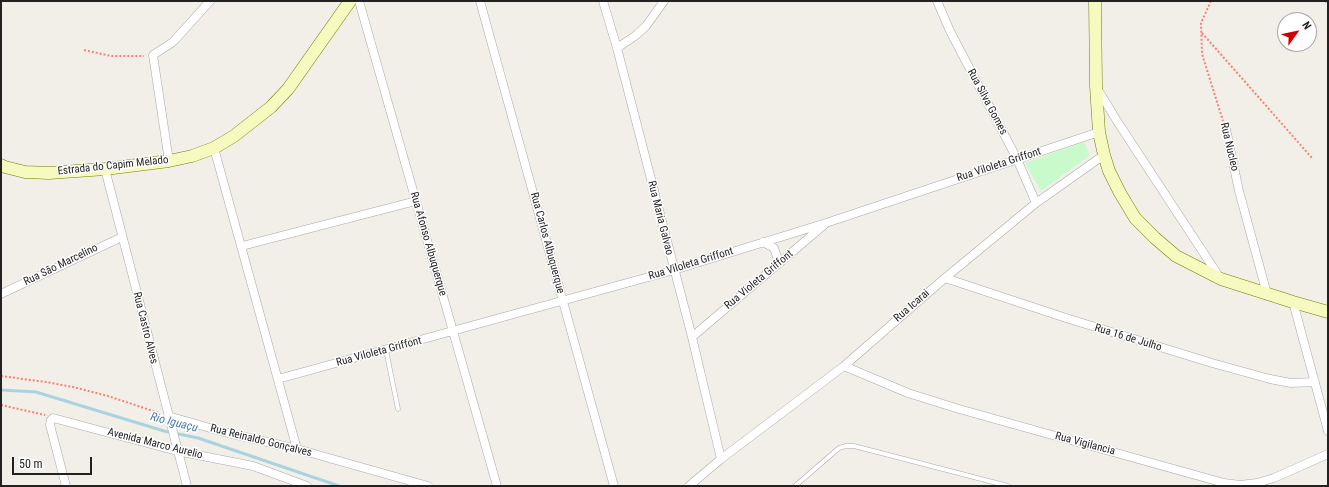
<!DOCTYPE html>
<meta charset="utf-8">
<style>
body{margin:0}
#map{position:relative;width:1329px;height:487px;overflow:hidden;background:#f2efe9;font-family:"Roboto Condensed",sans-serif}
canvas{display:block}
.frame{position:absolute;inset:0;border:2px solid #222;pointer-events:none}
.north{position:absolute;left:1277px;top:12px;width:40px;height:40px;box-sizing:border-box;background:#fff;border:1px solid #a7a7a7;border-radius:50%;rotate:57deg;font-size:11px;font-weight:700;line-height:16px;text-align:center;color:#222}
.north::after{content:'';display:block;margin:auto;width:14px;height:18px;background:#d40000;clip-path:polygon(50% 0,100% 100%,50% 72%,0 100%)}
.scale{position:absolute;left:12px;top:457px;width:80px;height:18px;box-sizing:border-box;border:2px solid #222;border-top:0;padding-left:5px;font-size:12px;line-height:14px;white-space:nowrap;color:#222;-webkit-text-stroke:3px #fff;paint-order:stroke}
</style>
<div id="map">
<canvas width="1329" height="487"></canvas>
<div class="frame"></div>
<div class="north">N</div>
<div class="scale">50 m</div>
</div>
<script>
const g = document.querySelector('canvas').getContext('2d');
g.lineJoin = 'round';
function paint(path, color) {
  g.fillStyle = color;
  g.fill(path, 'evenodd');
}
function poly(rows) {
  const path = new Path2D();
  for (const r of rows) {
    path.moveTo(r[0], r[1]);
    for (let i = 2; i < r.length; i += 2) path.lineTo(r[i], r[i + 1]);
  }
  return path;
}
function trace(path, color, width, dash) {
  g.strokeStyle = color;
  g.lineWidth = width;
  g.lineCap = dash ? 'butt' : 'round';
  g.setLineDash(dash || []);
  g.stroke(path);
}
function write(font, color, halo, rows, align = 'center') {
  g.font = font + ' "Roboto Condensed",sans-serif';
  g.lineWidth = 3;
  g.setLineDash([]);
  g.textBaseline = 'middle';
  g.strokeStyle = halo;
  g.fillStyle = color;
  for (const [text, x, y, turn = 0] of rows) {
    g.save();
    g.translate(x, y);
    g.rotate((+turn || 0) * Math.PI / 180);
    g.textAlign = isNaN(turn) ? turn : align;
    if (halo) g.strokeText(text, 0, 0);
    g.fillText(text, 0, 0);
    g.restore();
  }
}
paint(poly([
 [1084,142,1090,155,1041,191,1025,163]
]), '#c8facc');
trace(poly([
 [1,390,36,392,164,431,198,438,339,486]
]), '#aad3df', 3);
const lane = poly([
 [386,350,398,409],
 [795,486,839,448,846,446,854,446,1008,486]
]);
const street = poly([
 [359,1,497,486],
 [480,1,614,486],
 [603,1,617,48,692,337,721,459],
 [937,1,950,31,1017,159,1036,203],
 [617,48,635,36,646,26,664,1],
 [1097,88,1117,121,1220,278],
 [1226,129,1239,191,1267,294],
 [214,148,297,449],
 [169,161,153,55,173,42,210,1],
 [105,169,187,486],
 [763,242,774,248,779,263],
 [242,246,416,201],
 [945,278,1066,318,1212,363,1270,379,1291,383,1315,382],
 [1,294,122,237],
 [1293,302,1328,431],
 [692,337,824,225],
 [844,366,908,393,959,409,1224,483,1240,485,1257,483,1274,478,1328,454],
 [278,379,674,270,826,223,1099,132],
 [168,416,224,432,297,449,428,486],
 [66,486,50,425,51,420,53,418,177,451,253,466,307,486],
 [689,486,721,459,844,366,945,278,1036,203,1104,155]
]);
const secondary = poly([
 [1095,1,1096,86,1099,132,1104,155,1109,171,1120,193,1135,218,1155,238,1176,256,1221,279,1293,302,1328,312],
 [1,165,5,167,25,172,49,173,105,169,169,161,192,156,214,148,234,136,271,107,288,89,350,1]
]);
trace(lane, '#a9a9a9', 5);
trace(street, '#a9a9a9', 9);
trace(secondary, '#707d05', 13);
trace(poly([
 [1211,1,1201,23,1202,54,1223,121],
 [1325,1,1328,4],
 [1202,33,1313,159],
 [84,50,111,56,144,56],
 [1,376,46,382,73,387,108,396,159,413],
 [1,405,45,415]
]), '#fa8072', 2, [2, 2]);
trace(lane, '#fff', 4);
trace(street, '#fff', 8);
trace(secondary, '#f7fabf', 12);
write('11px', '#222', '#fff', [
 ["Rua Silva Gomes",987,102,62],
 ["Rua Nucleo",1229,147,77],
 ["Rua Viloleta Griffont",999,165,-18],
 ["Estrada do Capim Melado",113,166,-6],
 ["Rua Maria Galvao",660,218,76],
 ["Rua Carlos Albuquerque",547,243,75],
 ["Rua Afonso Albuquerque",428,244,74],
 ["Rua Viloleta Griffont",691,264,-17],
 ["Rua Sāo Marcelino",61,265,-26],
 ["Rua Violeta Griffont",759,280,-40],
 ["Rua Icarai",912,306,-41],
 ["Rua Castro Alves",145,328,76],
 ["Rua 16 de Julho",1128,338,17],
 ["Rua Viloleta Griffont",379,352,-15],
 ["Rua Reinaldo Gonçalves",261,441,14],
 ["Avenida Marco Aurelio",155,444,14],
 ["Rua Vigilancia",1085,444,15]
]);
write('italic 12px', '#4a7aab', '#fff', [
 ["Rio Iguaçu",174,423,14]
]);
</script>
